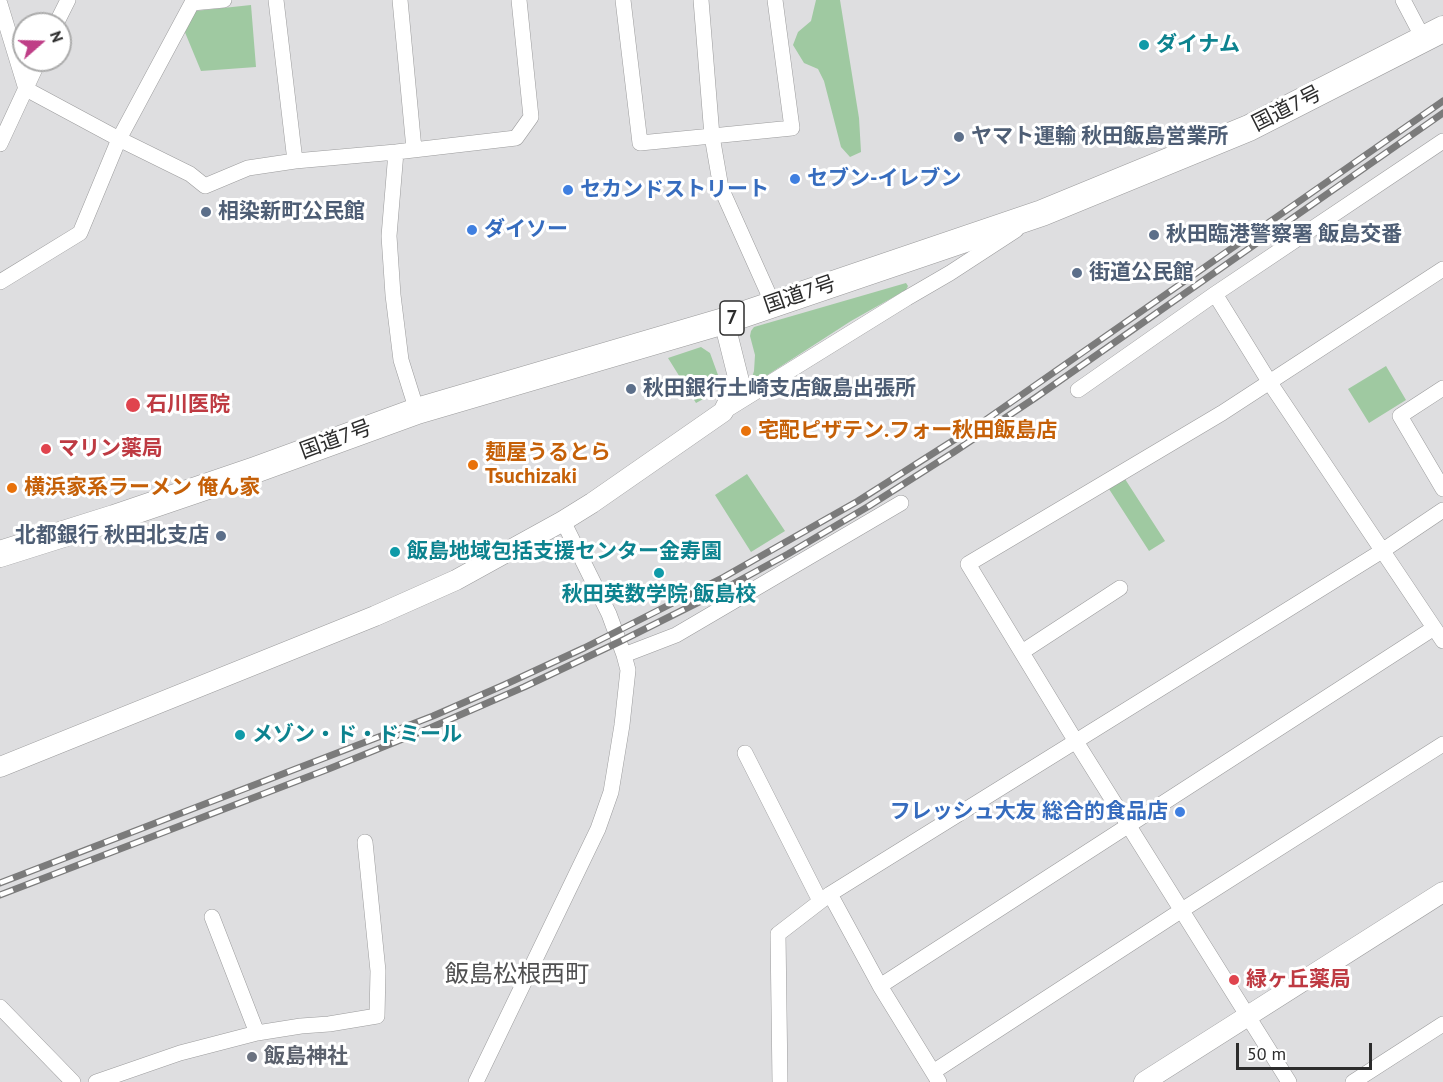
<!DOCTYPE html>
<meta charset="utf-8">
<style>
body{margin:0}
#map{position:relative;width:1443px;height:1082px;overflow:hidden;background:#dedee0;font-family:"PT Sans",sans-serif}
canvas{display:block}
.north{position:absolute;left:12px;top:12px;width:60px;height:60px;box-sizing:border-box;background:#fff;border:2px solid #ababab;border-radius:50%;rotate:70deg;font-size:16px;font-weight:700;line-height:24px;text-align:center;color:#2c2c2c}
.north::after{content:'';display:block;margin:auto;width:21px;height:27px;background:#bf3e87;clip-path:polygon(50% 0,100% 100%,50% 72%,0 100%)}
.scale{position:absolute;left:1236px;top:1043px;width:136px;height:27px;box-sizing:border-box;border:3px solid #2c2c2c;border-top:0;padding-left:8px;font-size:18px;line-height:21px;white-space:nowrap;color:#2c2c2c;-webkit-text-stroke:4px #fff;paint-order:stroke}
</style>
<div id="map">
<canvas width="1443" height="1082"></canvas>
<div class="north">N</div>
<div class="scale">50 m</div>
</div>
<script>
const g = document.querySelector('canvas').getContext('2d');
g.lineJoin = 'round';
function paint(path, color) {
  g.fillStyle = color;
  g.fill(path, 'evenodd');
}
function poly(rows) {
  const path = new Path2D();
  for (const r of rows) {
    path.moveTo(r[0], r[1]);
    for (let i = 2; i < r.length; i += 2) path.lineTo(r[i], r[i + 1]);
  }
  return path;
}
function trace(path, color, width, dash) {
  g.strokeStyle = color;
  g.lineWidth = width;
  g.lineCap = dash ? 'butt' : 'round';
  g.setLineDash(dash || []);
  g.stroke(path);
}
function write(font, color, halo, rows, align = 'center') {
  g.font = font + ' "PT Sans","Noto Sans JP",sans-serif';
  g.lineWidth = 6;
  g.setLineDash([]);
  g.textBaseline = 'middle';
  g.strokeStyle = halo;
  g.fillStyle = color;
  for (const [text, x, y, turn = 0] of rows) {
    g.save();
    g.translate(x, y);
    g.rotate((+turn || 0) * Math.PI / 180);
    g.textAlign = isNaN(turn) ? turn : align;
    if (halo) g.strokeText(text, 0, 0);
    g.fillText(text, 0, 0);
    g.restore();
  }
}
paint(poly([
 [816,0,840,0,859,118,861,152,850,157,841,147,824,81,818,69,804,63,793,45,798,32,811,21],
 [251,5,256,67,201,71,184,30,195,11],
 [906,283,908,286,906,290,851,321,755,383,751,381,754,371,755,355,750,336,751,331,754,327],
 [701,347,710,353,718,375,714,385,707,397,696,403,668,358],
 [1386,366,1406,400,1369,423,1348,389],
 [747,474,785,531,751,552,715,495],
 [1125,479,1165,541,1149,551,1109,489]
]), '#9fc9a1');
const minor = poly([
 [276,0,295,161],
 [400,0,414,149],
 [623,0,640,143,712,136,701,0],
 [1403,0,1424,40],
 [0,4,26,89,119,139,190,174,205,186,248,168,295,161,396,152,516,138,531,117,519,0],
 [56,24,68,0],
 [0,144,39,60],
 [396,152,389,236,393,295,401,360,417,411],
 [0,282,80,233,119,139,192,3,224,0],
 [1215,294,1270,383,1443,641],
 [773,304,721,188,712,136,792,128,775,0],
 [1443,388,1400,416,1443,489],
 [1078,390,1215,294,1443,141],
 [723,412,907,298,950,273,1016,230],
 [1022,652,1120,588],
 [624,655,676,635,901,503],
 [745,753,820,901],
 [212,917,257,1033],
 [880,986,1434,628],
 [0,1007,73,1082],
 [933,1072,1182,910,1443,744],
 [96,1082,180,1053,257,1033,301,1026,329,1024,377,1016,378,971,365,842],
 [476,1082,598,829,611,792,622,725,628,670,624,655,609,614,563,521],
 [780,1082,778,934,830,894],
 [939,1082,880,986,830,894,1382,551,1443,510],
 [1289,1082,1075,740,968,564,1222,413,1443,269],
 [1353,1082,1443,1024]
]);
const tertiary = poly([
 [0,767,375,616,456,580,563,521,592,503,723,412,739,381,724,321],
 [1144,1082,1443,892]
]);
const trunk = poly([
 [0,554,114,518,255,470,417,411,724,321,1042,213,1249,128,1443,29]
]);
trace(minor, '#9b9b9c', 16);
trace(tertiary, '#9b9b9c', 21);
trace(trunk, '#9b9b9c', 27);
trace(minor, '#fff', 15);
trace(tertiary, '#fff', 20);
trace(trunk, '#fff', 26);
const rail = poly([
 [0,883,433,716,504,685,584,648,724,577,858,501,984,421,1443,101],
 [0,895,331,768,430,728,524,687,619,642,711,596,788,554,869,506,954,452,1035,398,1443,113]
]);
trace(rail, '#7b7b7b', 7);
trace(rail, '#fff', 4.5, [14]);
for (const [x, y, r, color] of [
 [1144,45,6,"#0f9aa8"],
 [959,137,6,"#5c6f8a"],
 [795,179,6,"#3f7fe0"],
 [568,190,6,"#3f7fe0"],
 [206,212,6,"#5c6f8a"],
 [472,230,6,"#3f7fe0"],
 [1154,235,6,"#5c6f8a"],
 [1077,273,6,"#5c6f8a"],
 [631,389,6,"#5c6f8a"],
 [133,405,8,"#e0444e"],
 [746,431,6,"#e8710a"],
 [46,449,6,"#e0444e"],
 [473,465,6,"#e8710a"],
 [12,488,6,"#e8710a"],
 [221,536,6,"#5c6f8a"],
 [395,552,6,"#0f9aa8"],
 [659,573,6,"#0f9aa8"],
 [240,735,6,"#0f9aa8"],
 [1180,812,6,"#3f7fe0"],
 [1234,980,6,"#e0444e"],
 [252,1057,6,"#6b7280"]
]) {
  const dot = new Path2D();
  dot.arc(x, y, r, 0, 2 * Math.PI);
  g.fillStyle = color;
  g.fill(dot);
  trace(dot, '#fff', 2);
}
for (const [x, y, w] of [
 [732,318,24]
]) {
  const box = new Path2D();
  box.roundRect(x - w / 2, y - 17, w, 34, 4.5);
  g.fillStyle = '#fff';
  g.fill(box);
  trace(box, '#2c2c2c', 1.5);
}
write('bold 20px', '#2c2c2c', null, [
 ["7",732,318]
]);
write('bold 21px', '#0d838f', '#fff', [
 ["ダイナム",1156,45],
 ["飯島地域包括支援センター金寿園",407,552],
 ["秋田英数学院 飯島校",659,595,"center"],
 ["メゾン・ド・ドミール",252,735]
], 'left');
write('21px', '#2c2c2c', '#fff', [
 ["国道7号",1287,109,-27],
 ["国道7号",800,295,-19],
 ["国道7号",336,440,-20]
]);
write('bold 21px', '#4e5e75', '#fff', [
 ["ヤマト運輸 秋田飯島営業所",971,137],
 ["相染新町公民館",218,212],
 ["秋田臨港警察署 飯島交番",1166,235],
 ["街道公民館",1089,273],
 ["秋田銀行土崎支店飯島出張所",643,389],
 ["北都銀行 秋田北支店",209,536,"right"]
], 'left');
write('bold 21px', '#366cbe', '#fff', [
 ["セブン-イレブン",807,179],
 ["セカンドストリート",580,190],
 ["ダイソー",484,230],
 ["フレッシュ大友 総合的食品店",1168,812,"right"]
], 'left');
write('bold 21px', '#be3a42', '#fff', [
 ["石川医院",146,405],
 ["マリン薬局",58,449],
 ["緑ヶ丘薬局",1246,980]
], 'left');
write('bold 21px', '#c56008', '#fff', [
 ["宅配ピザテン.フォー秋田飯島店",758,431],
 ["麺屋うるとら",485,453],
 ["Tsuchizaki",485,477],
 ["横浜家系ラーメン 俺ん家",24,488]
], 'left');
write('bold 21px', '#5b616d', '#fff', [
 ["飯島神社",264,1057]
], 'left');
write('24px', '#505051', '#fff', [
 ["飯島松根西町",517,975]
]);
</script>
